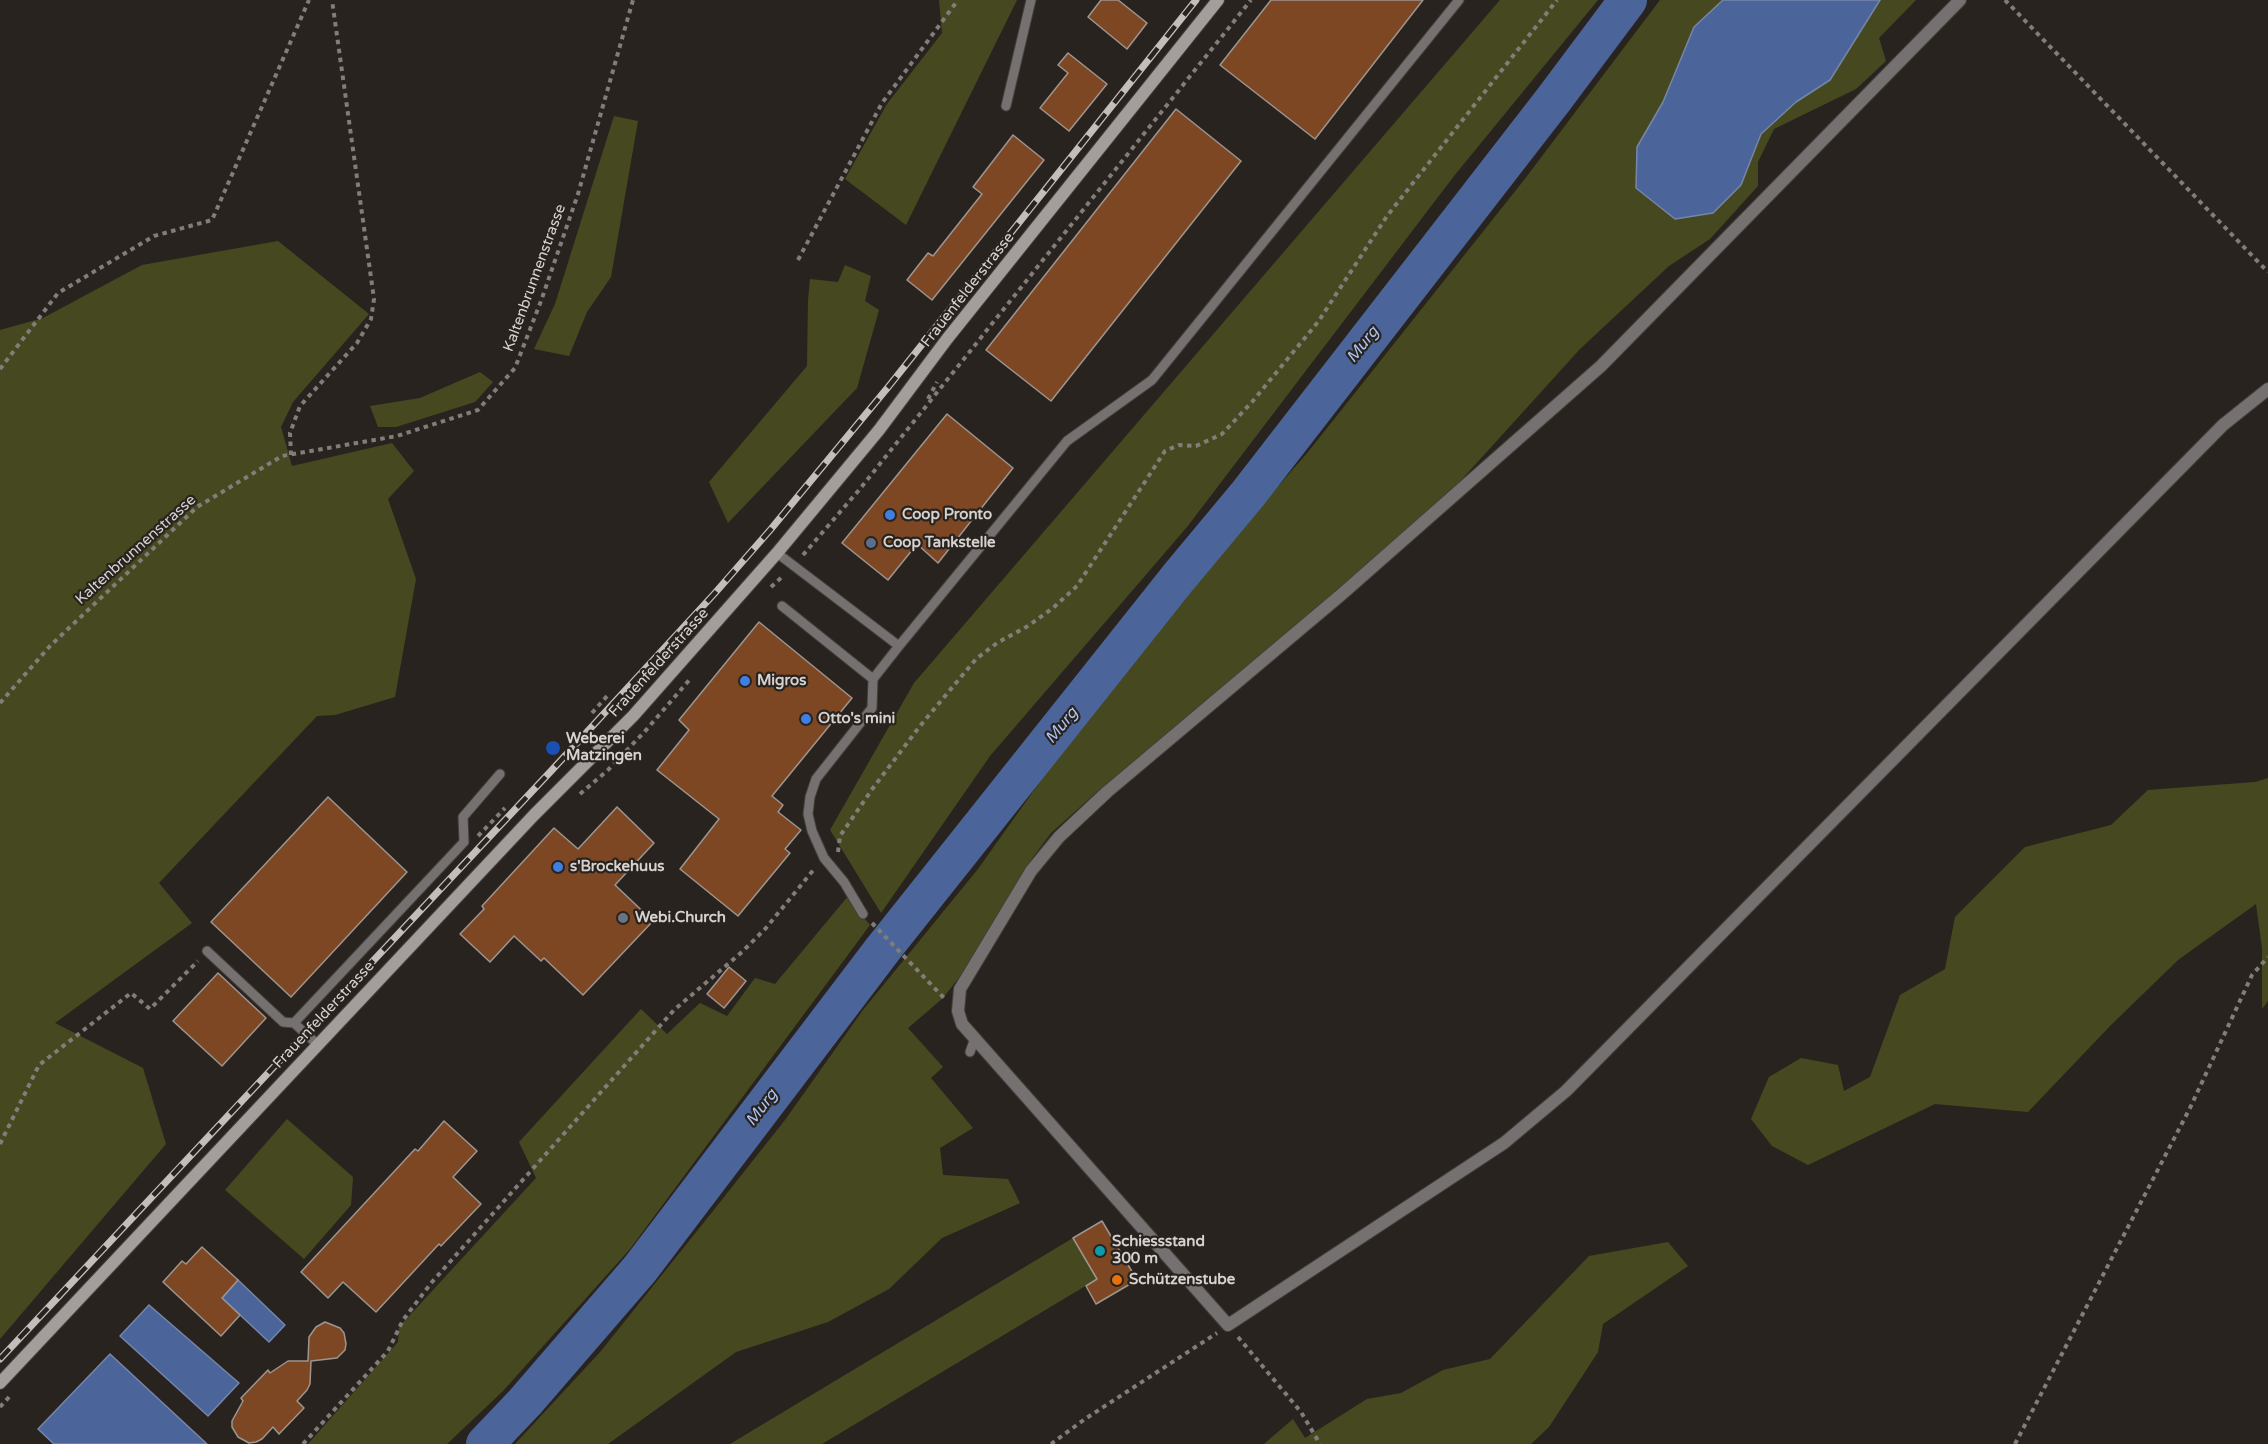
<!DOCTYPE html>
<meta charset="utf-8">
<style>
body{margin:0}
canvas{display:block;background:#29231f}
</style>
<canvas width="2268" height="1444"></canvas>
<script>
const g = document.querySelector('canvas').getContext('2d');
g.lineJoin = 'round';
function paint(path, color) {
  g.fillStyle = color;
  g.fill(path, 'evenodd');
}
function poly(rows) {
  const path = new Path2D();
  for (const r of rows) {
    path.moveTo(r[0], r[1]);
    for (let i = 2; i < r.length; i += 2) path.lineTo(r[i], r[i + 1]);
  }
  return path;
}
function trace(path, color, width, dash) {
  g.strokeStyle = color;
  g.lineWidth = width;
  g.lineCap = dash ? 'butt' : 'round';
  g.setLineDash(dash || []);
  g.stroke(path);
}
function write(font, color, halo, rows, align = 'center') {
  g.font = font + ' "Varela Round",sans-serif';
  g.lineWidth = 4.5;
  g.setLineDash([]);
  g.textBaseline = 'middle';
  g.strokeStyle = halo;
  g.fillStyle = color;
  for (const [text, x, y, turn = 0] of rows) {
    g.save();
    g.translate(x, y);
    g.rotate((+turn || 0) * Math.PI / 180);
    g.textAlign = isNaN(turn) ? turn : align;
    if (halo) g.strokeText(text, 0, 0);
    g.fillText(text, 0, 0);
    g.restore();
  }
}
paint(poly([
 [939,0,1017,0,906,225,845,179,887,104,942,33],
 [1500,0,1598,0,1454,176,1187,527,990,756,881,913,830,830,914,683],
 [1660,0,1723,0,1694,27,1663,102,1637,147,1741,185,1761,134,1796,102,1830,80,1880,0,1916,0,1879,38,1886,61,1856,89,1774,129,1758,162,1758,186,1710,239,1669,266,1580,349,1435,509,1098,791,1051,833,1033,857,961,975,943,998,908,1028,943,1067,931,1078,973,1128,940,1148,943,1175,1008,1179,1020,1203,942,1238,889,1289,828,1322,736,1352,608,1444,515,1444,601,1351,709,1216,785,1120,863,1010,978,869,1069,741,1213,561,1308,452,1524,180],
 [614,116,638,121,611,277,587,312,569,356,534,349,555,304],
 [278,241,369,314,293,402,281,427,292,466,392,443,414,471,388,499,416,579,395,697,335,715,317,716,159,883,192,923,55,1023,143,1068,166,1144,0,1339,0,330,43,318,142,265],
 [845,265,871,276,865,301,879,310,857,388,728,523,709,482,807,366,808,300,810,279,838,282],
 [480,372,493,382,475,402,396,427,378,427,370,406,420,398],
 [2268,778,2268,1001,2262,1009,2262,948,2256,904,2178,960,2110,1026,2028,1112,1935,1104,1808,1165,1772,1146,1751,1119,1769,1077,1801,1058,1838,1065,1844,1091,1870,1077,1900,995,1945,969,1955,917,2025,847,2111,825,2148,790,2255,782],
 [849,895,860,913,870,925,630,1249,503,1391,447,1444,308,1444,398,1342,399,1327,536,1178,519,1142,641,1009,667,1034,700,1003,727,1016,755,978,775,984],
 [287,1119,353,1177,351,1205,304,1259,225,1190],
 [1073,1238,1097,1279,822,1444,730,1444],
 [1668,1242,1688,1266,1603,1324,1598,1352,1549,1427,1531,1444,1264,1444,1293,1419,1305,1438,1367,1399,1401,1393,1443,1370,1490,1359,1589,1256]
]), '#46491f');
const water = poly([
 [1723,0,1880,0,1830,80,1796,102,1761,134,1741,185,1713,213,1675,219,1636,188,1637,147,1663,102,1694,27,1723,0],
 [238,1280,285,1325,269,1342,222,1298,238,1280],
 [149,1305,239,1383,208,1416,120,1336,149,1305],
 [110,1354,207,1444,54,1444,38,1429,110,1354]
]);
paint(water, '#4b659a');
trace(water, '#7586aa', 1.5);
trace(poly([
 [485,1444,525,1402,640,1269,883,949,1178,578,1248,494,1554,99,1628,0]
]), '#4b659a', 38);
const building = poly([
 [1101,0,1118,0,1147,23,1127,49,1088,17,1101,0],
 [1271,0,1423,0,1315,139,1220,65,1271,0],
 [1068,53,1107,84,1069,131,1040,108,1068,73,1058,65,1068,53],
 [1176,109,1241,161,1051,401,986,350,1176,109],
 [1013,135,1044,160,932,300,907,280,928,253,933,256,982,194,973,187,1013,135],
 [947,414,1013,468,938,563,917,544,888,580,842,543,947,414],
 [759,622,852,698,772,796,783,805,778,812,801,830,785,849,790,853,738,916,680,869,719,819,657,770,689,730,679,720,759,622],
 [328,797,407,872,291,997,211,922,328,797],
 [617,807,654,843,615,885,653,921,583,995,544,958,541,961,514,936,490,962,460,934,484,909,482,906,554,828,578,849,617,807],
 [729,967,746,981,724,1008,707,994,729,967],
 [218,973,266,1018,222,1066,173,1021,218,973],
 [444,1121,477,1151,453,1177,481,1204,441,1246,439,1244,376,1312,343,1282,328,1298,301,1272,415,1149,418,1151,444,1121],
 [1102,1221,1137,1280,1096,1304,1086,1286,1097,1279,1073,1238,1102,1221],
 [202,1247,238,1280,222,1298,240,1315,221,1336,163,1282,182,1261,186,1264,202,1247],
 [325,1322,340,1328,344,1333,346,1344,345,1350,337,1358,311,1361,310,1384,307,1390,297,1401,304,1408,279,1434,273,1427,262,1439,256,1442,249,1443,238,1437,232,1427,232,1421,243,1401,241,1398,268,1370,270,1373,288,1361,308,1361,309,1337,316,1327,325,1322]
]);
paint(building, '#7e4723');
trace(building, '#9d9590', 1.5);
const lane = poly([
 [1006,106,1031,0],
 [777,553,899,646],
 [782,606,873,679],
 [863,914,844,882,824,858,812,831,808,814,810,797,816,779,872,708,873,679,899,646,1067,441,1152,380,1459,0],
 [207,951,283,1022,294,1023,317,1044],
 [294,1023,464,842,463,817,500,774],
 [970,1052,975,1038]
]);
const street = poly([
 [1960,0,1601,366,1342,594,1107,792,1059,837,1031,871,960,989,958,1011,962,1024,1228,1325,1504,1143,1566,1091,2223,425,2268,389]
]);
const secondary = poly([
 [0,1383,534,815,633,716,777,553,879,430,947,339,1218,0]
]);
trace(lane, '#453f3b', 11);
trace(street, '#453f3b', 14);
trace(secondary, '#453f3b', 14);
trace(poly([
 [2005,0,2268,272],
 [798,260,882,103,958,0],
 [0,369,58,293,154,236,212,220,309,0],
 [928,399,937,382],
 [291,455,290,433,300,406,357,343,371,319,374,299,332,0],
 [803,555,859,490,1251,0],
 [771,587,783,576],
 [0,703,50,646,197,507,282,456,397,436,478,410,515,368,541,301,578,194,633,0],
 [592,713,608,695],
 [580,794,608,770,647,729,691,678],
 [478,836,505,808],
 [838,852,840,836,873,788,920,726,976,659,997,643,1028,626,1053,608,1077,586,1165,451,1179,445,1196,446,1222,434,1252,402,1318,322,1387,216,1557,0],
 [872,923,944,998],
 [0,1144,39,1065,131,993,150,1009,198,961],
 [1238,1337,1301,1412,1320,1444],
 [0,1407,10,1396],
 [303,1444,388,1351,403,1320,432,1282,674,1010,742,952,766,928,815,868],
 [1051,1444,1085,1419,1217,1333],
 [2015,1444,2190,1108,2252,975,2268,957]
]), '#827d7a', 4, [4.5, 4.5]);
trace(lane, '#757171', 9);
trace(street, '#757171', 12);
trace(secondary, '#a39d9c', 12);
const rail = poly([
 [0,1359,552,770,715,593,771,529,889,386,1196,0]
]);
trace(rail, '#c3bebb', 7);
trace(rail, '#29231f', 4.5, [14]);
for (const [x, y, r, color] of [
 [890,515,6,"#3f7fe0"],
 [871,543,6,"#5c6f8a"],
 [745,681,6,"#3f7fe0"],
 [806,719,6,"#3f7fe0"],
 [553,748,8,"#1a4fb4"],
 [558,867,6,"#3f7fe0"],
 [623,918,6,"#6b7280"],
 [1100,1251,6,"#0f9aa8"],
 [1117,1280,6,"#e8710a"]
]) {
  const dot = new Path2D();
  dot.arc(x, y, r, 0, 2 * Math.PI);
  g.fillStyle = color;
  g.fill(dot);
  trace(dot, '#29231f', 2);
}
write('15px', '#d6d2cf', '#29231f', [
 ["Kaltenbrunnenstrasse",535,278,-70],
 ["Frauenfelderstrasse",968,290,-52],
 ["Kaltenbrunnenstrasse",136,550,-42],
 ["Frauenfelderstrasse",659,663,-48],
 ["Frauenfelderstrasse",324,1015,-47]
]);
write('bold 15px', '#d6d2cf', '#29231f', [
 ["Coop Pronto",902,515],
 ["Coop Tankstelle",883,543],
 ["Migros",757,681],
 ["Otto's mini",818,719],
 ["Weberei",566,739],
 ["Matzingen",566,756],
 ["s'Brockehuus",570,867],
 ["Webi.Church",635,918],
 ["Schiessstand",1112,1242],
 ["300 m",1112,1259],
 ["Schützenstube",1129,1280]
], 'left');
write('italic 16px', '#acc4f3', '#29231f', [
 ["Murg",1363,345,-52],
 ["Murg",1062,726,-51],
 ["Murg",762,1108,-53]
]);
</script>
